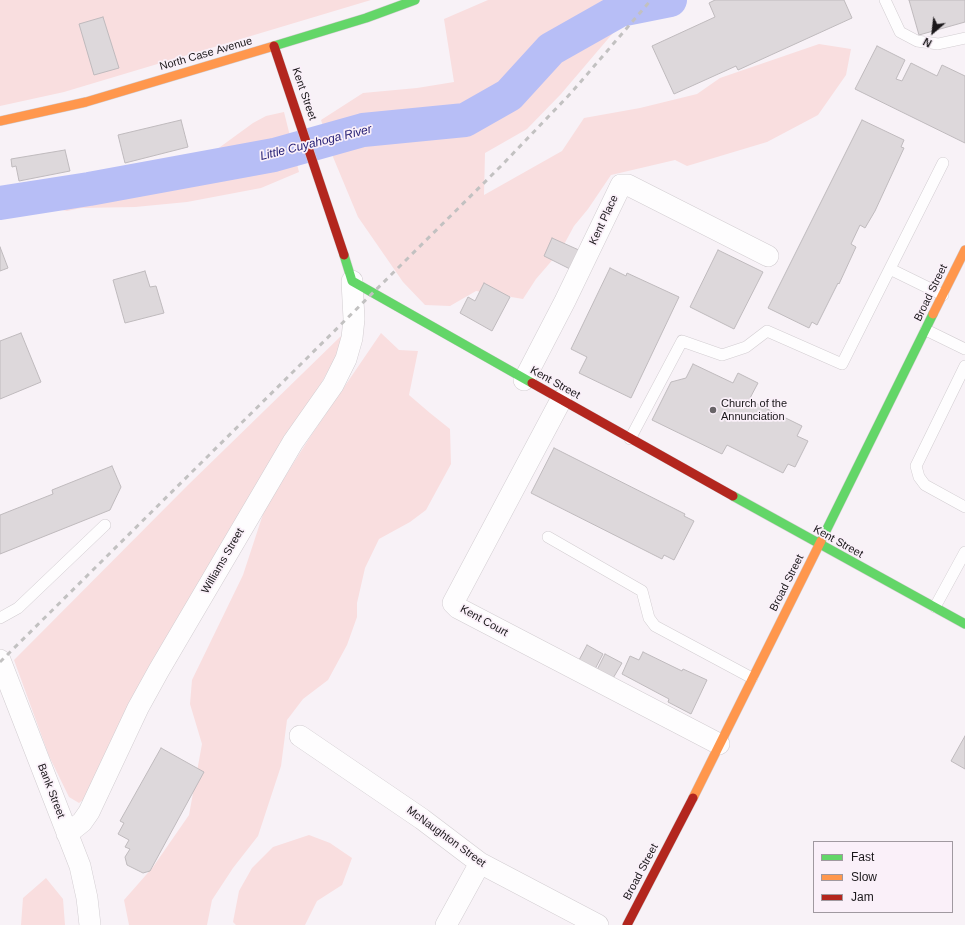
<!DOCTYPE html>
<style>
body{margin:0}
#map{position:relative;width:965px;height:925px;overflow:hidden;background:#f8f2f7;font-family:Arial,sans-serif}
canvas{display:block}
.legend{position:absolute;left:813px;top:841px;width:140px;height:72px;box-sizing:border-box;background:#faf0f9;border:1px solid #a099a0;margin:0;padding:5px 7px;list-style:none;font-size:12px;color:#1a171a}
.legend li{display:flex;align-items:center;gap:8px;height:20px}
.legend b{width:20px;border:1px solid #a099a0}
.north{position:absolute;left:913px;top:12px;width:40px;height:40px;-webkit-text-stroke:3px #faf0f9;paint-order:stroke;rotate:208deg;font-size:11px;font-weight:700;line-height:16px;text-align:center;color:#1a171a}
.north::after{content:'';display:block;margin:auto;width:14px;height:18px;background:#1a171a;clip-path:polygon(50% 0,100% 100%,50% 72%,0 100%)}
</style>
<div id="map">
<canvas width="965" height="925"></canvas>
<ul class="legend">
<li><b style="height:5px;background:#63d668"></b>Fast</li>
<li><b style="height:5px;background:#ff974d"></b>Slow</li>
<li><b style="height:5px;background:#b3261e"></b>Jam</li>
</ul>
<div class="north">N</div>
</div>
<script>
const g = document.querySelector('canvas').getContext('2d');
g.lineJoin = 'round';
function paint(path, color) {
  g.fillStyle = color;
  g.fill(path, 'evenodd');
}
function poly(rows) {
  const path = new Path2D();
  for (const r of rows) {
    path.moveTo(r[0], r[1]);
    for (let i = 2; i < r.length; i += 2) path.lineTo(r[i], r[i + 1]);
  }
  return path;
}
function trace(path, color, width, dash) {
  g.strokeStyle = color;
  g.lineWidth = width;
  g.lineCap = dash ? 'butt' : 'round';
  g.setLineDash(dash || []);
  g.stroke(path);
}
function write(font, color, halo, rows, align = 'center') {
  g.font = font + ' Arial,sans-serif';
  g.lineWidth = 3.5;
  g.setLineDash([]);
  g.textBaseline = 'middle';
  g.strokeStyle = halo;
  g.fillStyle = color;
  for (const [text, x, y, turn = 0] of rows) {
    g.save();
    g.translate(x, y);
    g.rotate((+turn || 0) * Math.PI / 180);
    g.textAlign = isNaN(turn) ? turn : align;
    if (halo) g.strokeText(text, 0, 0);
    g.fillText(text, 0, 0);
    g.restore();
  }
}
paint(poly([
 [0,0,371,0,64,92,0,106],
 [488,0,610,0,613,33,561,94,527,129,485,153,484,195,562,151,584,118,640,108,697,94,720,78,819,44,851,49,846,75,818,115,767,142,687,166,675,160,611,175,588,209,574,226,561,250,536,279,523,299,476,291,450,306,425,305,403,282,358,217,333,157,321,120,363,93,417,88,454,82,444,19],
 [284,112,299,172,261,188,187,202,135,207,81,208,67,211,47,207,37,200,41,192,94,182,216,150,253,123,266,116],
 [381,333,399,350,418,351,409,395,430,413,450,429,451,464,426,510,410,522,379,539,365,568,357,603,357,617,347,645,328,680,303,699,287,720,281,766,258,836,233,868,212,900,207,925,129,925,124,900,153,867,189,815,202,744,190,704,192,680,243,575,265,508,310,437],
 [341,336,340,349,323,380,174,633,88,796,79,803,69,797,49,756,14,660,188,485],
 [309,835,330,843,352,858,342,885,317,901,305,925,236,925,233,922,239,891,252,868,273,847],
 [46,878,63,899,65,925,21,925,23,898]
]), '#f9dedf');
trace(poly([
 [0,203,89,189,274,155,363,130,465,120,509,95,551,49,620,10,670,0]
]), '#b7bef6', 34);
const building = poly([
 [715,0,844,0,852,18,738,70,736,66,674,94,652,46,715,17,709,3,715,0],
 [909,0,965,0,965,22,919,35,909,0],
 [103,17,119,68,94,75,79,24,103,17],
 [877,46,905,60,896,79,902,81,911,63,937,76,942,65,965,76,965,143,855,89,877,46],
 [181,120,188,147,125,163,118,135,181,120],
 [862,120,904,140,901,147,904,148,875,211,865,228,860,225,851,244,856,247,839,284,838,283,817,325,812,322,809,328,768,308,862,120],
 [65,150,70,171,19,181,16,166,12,167,11,159,65,150],
 [552,238,581,251,572,270,544,256,552,238],
 [0,247,8,268,0,271,0,247],
 [718,250,763,272,734,329,690,307,718,250],
 [610,268,626,276,627,273,679,297,631,398,579,373,587,357,571,349,610,268],
 [145,271,150,287,156,286,164,313,125,323,113,280,145,271],
 [484,283,510,297,492,331,460,313,468,297,475,301,484,283],
 [21,333,41,382,0,399,0,341,21,333],
 [693,364,733,383,738,373,758,383,749,400,802,426,797,436,808,441,795,467,788,464,783,473,727,445,722,454,652,420,671,382,686,378,693,364],
 [554,448,685,514,684,516,694,521,674,560,664,555,662,559,531,493,554,448],
 [112,466,121,487,110,510,0,554,0,515,53,494,52,490,112,466],
 [587,645,603,654,594,671,578,662,587,645],
 [643,652,682,671,683,669,707,680,691,714,668,702,669,699,622,674,630,656,639,660,643,652],
 [605,654,622,663,612,680,596,672,605,654],
 [965,736,965,769,951,761,965,736],
 [161,748,204,772,150,871,143,873,127,865,125,857,130,849,125,847,129,840,118,834,124,823,120,821,161,748]
]);
paint(building, '#ddd8db');
trace(building, '#bfbabd', 1);
const lane = poly([
 [885,0,900,32,917,41,938,44,965,38],
 [890,269,943,295],
 [926,330,965,349],
 [965,366,916,466,919,477,925,485,965,507],
 [630,439,682,341,722,355,746,347,767,331,842,364,943,163],
 [548,537,642,591,649,618,655,626,752,678],
 [935,607,965,552],
 [0,618,18,608,105,525]
]);
const street = poly([
 [524,380,565,301,621,185,628,185,768,256],
 [561,400,453,603,458,608,719,744],
 [0,660,80,866,87,898,90,925],
 [300,736,422,819,480,863,598,925],
 [67,834,82,822,89,812,138,708,159,670,293,442,333,385,346,359,352,338,354,319,352,281],
 [446,925,480,863]
]);
const fast = poly([
 [274,46,366,18,415,0],
 [344,255,352,281,532,383],
 [733,496,965,624],
 [821,541,933,314]
]);
const slow = poly([
 [0,121,86,102,274,46],
 [933,314,965,250],
 [693,798,821,541]
]);
const jam = poly([
 [274,46,344,255],
 [532,383,733,496],
 [627,925,693,798]
]);
trace(lane, '#d2cdd1', 12);
trace(street, '#d2cdd1', 22);
trace(fast, '#d2cdd1', 10);
trace(slow, '#d2cdd1', 10);
trace(jam, '#d2cdd1', 10);
trace(lane, '#fefdfe', 11);
trace(street, '#fefdfe', 21);
trace(fast, '#63d668', 9);
trace(slow, '#ff974d', 9);
trace(jam, '#b3261e', 9);
trace(poly([
 [0,662,502,165,571,93,651,0]
]), '#c2c1c1', 3, [5, 5]);
for (const [x, y, r, color] of [
 [713,410,4,"#686467"]
]) {
  const dot = new Path2D();
  dot.arc(x, y, r, 0, 2 * Math.PI);
  g.fillStyle = color;
  g.fill(dot);
  trace(dot, '#faf0f9', 1.5);
}
write('11px', '#1a171a', '#faf0f9', [
 ["North Case Avenue",206,54,-16],
 ["Kent Street",304,94,71],
 ["Kent Place",604,220,-65],
 ["Broad Street",931,293,-64],
 ["Kent Street",555,383,29],
 ["Kent Street",838,542,29],
 ["Williams Street",223,561,-60],
 ["Broad Street",787,583,-63],
 ["Kent Court",484,621,29],
 ["Bank Street",51,791,69],
 ["McNaughton Street",446,837,36],
 ["Broad Street",641,872,-62]
]);
write('11px', '#1a171a', '#faf0f9', [
 ["Church of the",721,404],
 ["Annunciation",721,417]
], 'left');
write('italic 12px', '#221c73', '#faf0f9', [
 ["Little Cuyahoga River",316,143,-14]
]);
</script>
